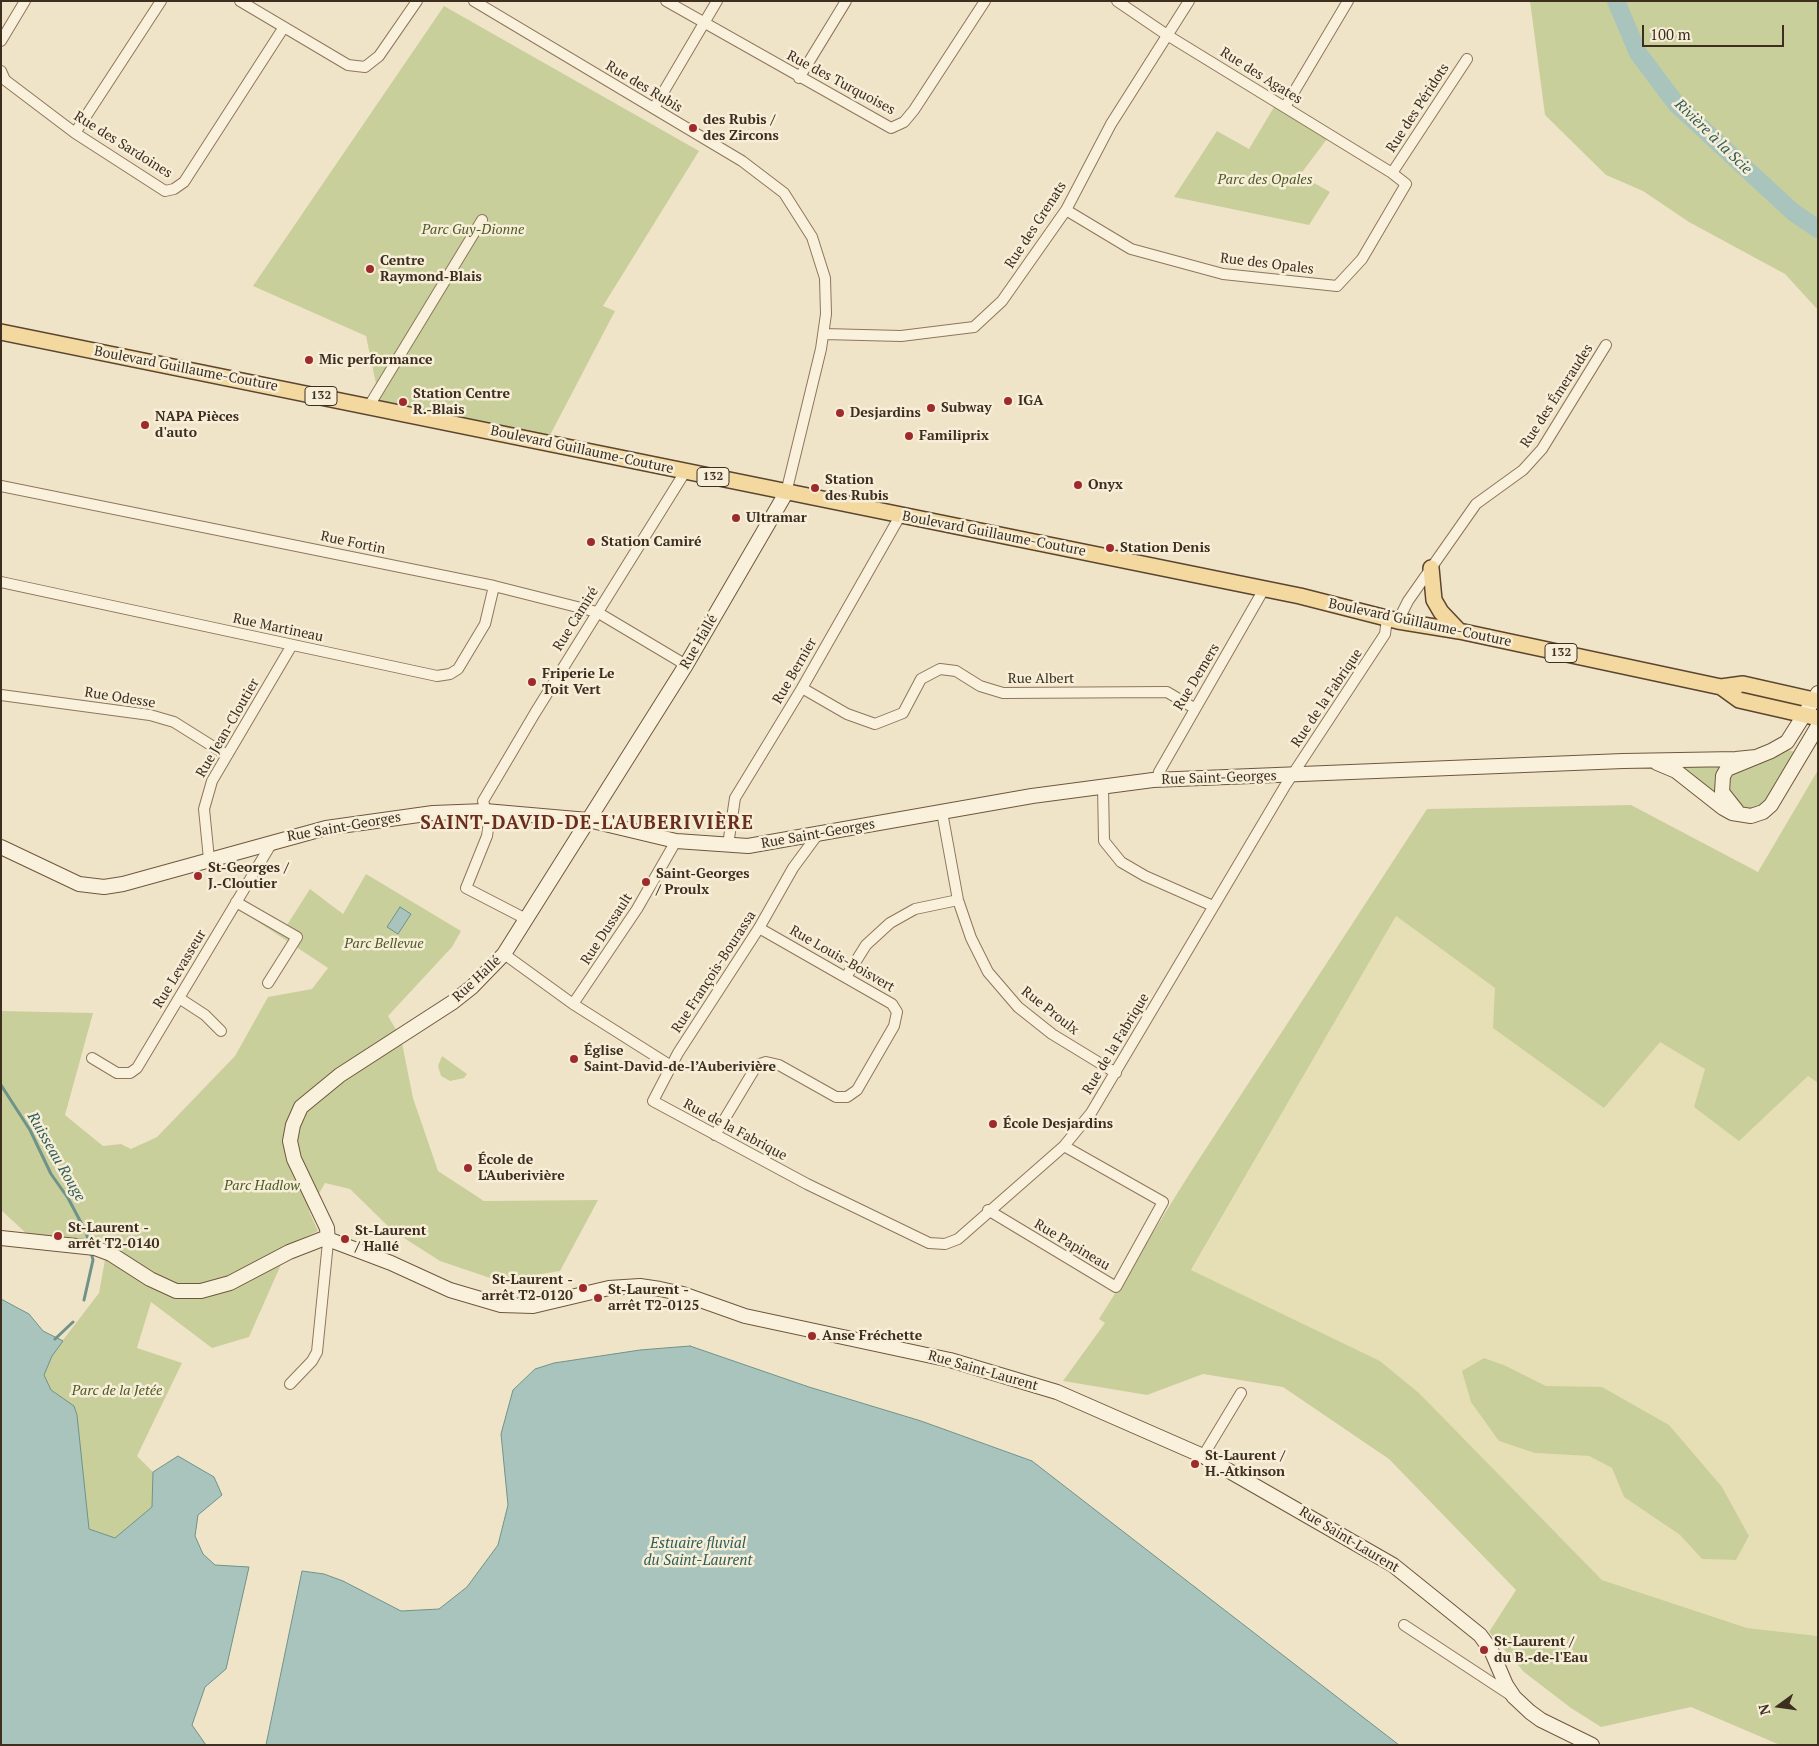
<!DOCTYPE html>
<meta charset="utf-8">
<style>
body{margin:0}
#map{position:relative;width:1819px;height:1746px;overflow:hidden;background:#f0e4c8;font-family:"PT Serif",serif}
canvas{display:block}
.frame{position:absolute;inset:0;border:2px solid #3d2e20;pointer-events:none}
.north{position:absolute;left:1754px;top:1681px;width:50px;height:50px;-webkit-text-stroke:4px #f7eed8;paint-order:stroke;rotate:256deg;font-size:14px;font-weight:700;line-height:20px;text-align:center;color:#3d2e20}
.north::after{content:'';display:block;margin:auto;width:18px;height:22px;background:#3d2e20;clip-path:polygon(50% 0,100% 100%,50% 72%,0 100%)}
.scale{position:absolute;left:1642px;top:25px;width:142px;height:22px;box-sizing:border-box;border:2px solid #3d2e20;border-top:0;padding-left:6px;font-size:15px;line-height:18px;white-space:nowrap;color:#3d2e20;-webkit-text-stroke:4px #f7eed8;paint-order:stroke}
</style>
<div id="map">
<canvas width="1819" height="1746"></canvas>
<div class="frame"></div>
<div class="north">N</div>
<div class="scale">100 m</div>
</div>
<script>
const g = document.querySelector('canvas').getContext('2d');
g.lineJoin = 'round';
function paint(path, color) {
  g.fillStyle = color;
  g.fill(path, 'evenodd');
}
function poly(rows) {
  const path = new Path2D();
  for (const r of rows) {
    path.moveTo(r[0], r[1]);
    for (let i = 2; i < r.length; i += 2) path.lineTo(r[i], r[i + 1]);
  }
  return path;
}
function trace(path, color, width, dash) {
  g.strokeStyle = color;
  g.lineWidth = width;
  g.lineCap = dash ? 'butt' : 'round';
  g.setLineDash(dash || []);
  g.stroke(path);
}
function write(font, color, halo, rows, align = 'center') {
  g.font = font + ' "PT Serif",serif';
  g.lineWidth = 5;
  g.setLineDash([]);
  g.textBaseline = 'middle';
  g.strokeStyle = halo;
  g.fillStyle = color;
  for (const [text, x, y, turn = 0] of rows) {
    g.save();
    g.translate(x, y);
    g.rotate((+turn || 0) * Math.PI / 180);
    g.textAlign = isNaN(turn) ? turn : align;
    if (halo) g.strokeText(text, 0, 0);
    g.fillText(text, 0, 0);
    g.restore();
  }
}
paint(poly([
 [1396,916,1495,988,1659,1041,1706,1069,1808,1076,1818,1083,1818,1636,1747,1628,1602,1580,1419,1393,1380,1361,1191,1271],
 [1484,1358,1504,1365,1546,1386,1722,1487,1749,1536,1736,1560,1702,1559,1680,1535,1624,1497,1612,1468,1589,1456,1535,1453]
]), '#e6deb5');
paint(poly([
 [1530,1,1818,1,1818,310,1785,274,1689,222,1643,191,1606,175,1545,115],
 [444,6,699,151,603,306,615,311,548,439,380,403,366,336,253,286],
 [1277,102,1330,135,1300,175,1330,192,1309,225,1174,197,1217,131,1249,149],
 [1780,747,1801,754,1778,794,1751,816,1652,761,1736,759],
 [1818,770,1818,1083,1808,1076,1739,1141,1694,1107,1705,1069,1660,1042,1604,1108,1493,1028,1495,988,1396,916,1191,1270,1380,1361,1419,1393,1602,1580,1747,1628,1818,1636,1818,1745,1780,1745,1691,1707,1601,1727,1571,1708,1524,1672,1489,1632,1516,1590,1389,1459,1283,1387,1203,1374,1147,1395,1063,1381,1105,1323,1099,1319,1190,1173,1427,809,1631,805,1758,872],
 [366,874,461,931,452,947,388,1016,401,1038,413,1098,438,1171,484,1201,598,1200,560,1271,499,1281,440,1261,393,1231,350,1189,325,1183,309,1211,318,1231,290,1244,249,1337,212,1348,151,1302,137,1348,182,1363,137,1456,153,1472,178,1456,214,1477,222,1495,198,1515,195,1536,203,1554,215,1565,249,1567,226,1669,205,1687,192,1725,206,1745,141,1745,1,1299,29,1314,43,1331,63,1340,99,1293,105,1260,73,1244,26,1233,1,1210,1,1011,93,1013,65,1115,103,1146,121,1144,131,1149,157,1137,235,1056,268,997,312,989,328,968,234,906,239,898,287,925,310,889,343,914],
 [442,1056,467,1074,464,1078,450,1081,441,1076,438,1066],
 [1484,1358,1504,1365,1546,1386,1602,1387,1669,1425,1722,1487,1749,1536,1736,1560,1702,1559,1680,1535,1624,1497,1612,1468,1589,1456,1535,1453,1499,1441,1471,1402,1462,1371]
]), '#c9cf9b');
const water = poly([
 [400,907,411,914,398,934,387,927,400,907],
 [1,1299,29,1314,43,1331,63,1341,52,1356,44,1375,51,1390,74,1406,77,1415,89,1529,115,1538,152,1507,153,1472,178,1456,214,1477,222,1495,198,1515,195,1536,203,1554,215,1565,249,1567,226,1669,205,1687,192,1725,206,1745,1,1745,1,1299],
 [690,1346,809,1387,921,1421,1032,1461,1399,1745,266,1745,302,1571,324,1574,343,1581,401,1611,439,1609,467,1587,498,1545,508,1505,501,1434,513,1390,535,1369,554,1363,640,1350,690,1346]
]);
paint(water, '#a9c4bc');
trace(water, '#6f938a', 1);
trace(poly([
 [1,1085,30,1130,51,1174,68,1198,86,1232,89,1243],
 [84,1300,93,1260,91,1252],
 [55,1339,73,1322]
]), '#6f938a', 3);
trace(poly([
 [1616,1,1638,53,1677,105,1793,212,1818,229]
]), '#a9c4bc', 18);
const street = poly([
 [240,1,348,65,365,67,379,56,417,1],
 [474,1,742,161,784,193,812,237,825,278,826,314,821,349,786,493],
 [666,1,891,128,904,122,914,110,985,1],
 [1,41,25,1],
 [1,71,5,80,75,133,165,191,174,189,184,182,284,27],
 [799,78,846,1],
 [1285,107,1348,1],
 [654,108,717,1],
 [75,133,161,1],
 [1392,173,1467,59],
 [1066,210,1131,249,1223,274,1337,286,1362,259,1406,184,1392,173,1167,35,1117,1],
 [824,334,901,336,974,327,1002,301,1066,210,1111,124,1189,1],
 [369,406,482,220],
 [1,486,494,586,597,612,686,665],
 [1,582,437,676,450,674,458,669,485,624,494,586],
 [1398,621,1408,601,1476,504,1523,470,1542,449,1606,345],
 [802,688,847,714,875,724,903,713,921,679,940,669,956,671,980,686,1003,693,1167,692,1194,708],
 [1,695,150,715,174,722,225,754],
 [1157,780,1159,772,1264,589],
 [1103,786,1104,841,1121,862,1145,876,1213,906],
 [942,812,958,900,971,938,988,972,1018,1007,1052,1034,1116,1073],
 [818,834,793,868,759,928,678,1053,653,1101,807,1184,929,1243,945,1244,958,1239,1064,1146,1091,1113,1285,786,1385,634,1387,619],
 [728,845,735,798,802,688,900,516],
 [209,859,204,809,212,781,292,645],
 [236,902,297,937,268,983],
 [526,919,466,888,487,836,489,822,483,801,535,713,685,472],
 [504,954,573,1004,671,1066],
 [846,977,866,945,890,923,915,909,958,900],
 [179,998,205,1015,221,1031],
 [573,1004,637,909,676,841],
 [92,1058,117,1073,130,1073,137,1068,273,841],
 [715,1135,757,1065,766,1062,779,1065,836,1097,847,1097,857,1090,894,1026,897,1012,892,1004,759,928],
 [988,1210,1116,1287,1163,1202,1064,1146],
 [290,1384,312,1361,317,1352,328,1242],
 [1203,1456,1241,1393],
 [1404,1625,1509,1694]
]);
const secondary = poly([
 [1657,763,1676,771,1723,808,1732,813,1751,816,1763,812,1771,805,1818,726],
 [1737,811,1722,792,1723,776,1727,769,1771,751,1787,742,1818,693],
 [1,847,79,884,104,887,123,884,326,828,433,813,485,811,588,820,676,841,748,846,1032,796,1153,780,1623,761,1736,759,1756,757],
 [1,1238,95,1248,111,1254,150,1279,176,1291,201,1291,230,1283,289,1252,325,1238,391,1263,450,1290,501,1305,533,1306,609,1288,640,1286,660,1289,683,1294,745,1316,950,1360,1057,1392,1203,1456,1393,1565,1480,1635,1491,1650,1506,1685,1514,1697,1530,1712,1541,1720,1592,1745],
 [328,1242,327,1228,294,1159,290,1141,293,1125,301,1107,340,1075,453,1002,472,987,504,954,686,665,786,493]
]);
const primary = poly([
 [1,332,1300,596,1398,621,1459,631,1721,687,1743,684,1818,701],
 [1431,568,1434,600,1441,612,1459,631],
 [1721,687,1739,700,1818,718]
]);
trace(street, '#8d765c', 12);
trace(secondary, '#6f573f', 16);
trace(primary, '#5b4430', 18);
trace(street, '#faf1dc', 10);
trace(secondary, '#faf1dc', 14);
trace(primary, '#f3d9a0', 15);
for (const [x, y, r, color] of [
 [693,128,5,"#9e2a2b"],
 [370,269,5,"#9e2a2b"],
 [309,360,5,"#9e2a2b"],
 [1008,401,5,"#9e2a2b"],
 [403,402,5,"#9e2a2b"],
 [931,408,5,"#9e2a2b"],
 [840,413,5,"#9e2a2b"],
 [145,425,5,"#9e2a2b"],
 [909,436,5,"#9e2a2b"],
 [1078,485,5,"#9e2a2b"],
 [815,488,5,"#9e2a2b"],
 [736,518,5,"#9e2a2b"],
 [591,542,5,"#9e2a2b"],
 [1110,548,5,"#9e2a2b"],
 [532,682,5,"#9e2a2b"],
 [198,876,5,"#9e2a2b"],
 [646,882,5,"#9e2a2b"],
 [574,1059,5,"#9e2a2b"],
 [993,1124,5,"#9e2a2b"],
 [468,1168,5,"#9e2a2b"],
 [58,1236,5,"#9e2a2b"],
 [345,1239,5,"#9e2a2b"],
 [583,1288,5,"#9e2a2b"],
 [598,1298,5,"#9e2a2b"],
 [812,1336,5,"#9e2a2b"],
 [1195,1464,5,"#9e2a2b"],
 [1484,1650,5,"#9e2a2b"]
]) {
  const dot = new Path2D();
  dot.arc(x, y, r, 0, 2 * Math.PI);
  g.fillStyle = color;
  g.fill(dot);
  trace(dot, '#f7eed8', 2);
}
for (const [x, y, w] of [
 [321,396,32],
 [713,477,32],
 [1561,653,32]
]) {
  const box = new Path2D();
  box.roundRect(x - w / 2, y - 9.5, w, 19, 4);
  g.fillStyle = '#f7eed8';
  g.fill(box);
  trace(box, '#3d2e20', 1);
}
write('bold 12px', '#3d2e20', null, [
 ["132",321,396],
 ["132",713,477],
 ["132",1561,653]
]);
write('14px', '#3d2e20', '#f7eed8', [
 ["Rue des Agates",1261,76,32],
 ["Rue des Turquoises",841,83,28],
 ["Rue des Rubis",644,87,31],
 ["Rue des Péridots",1418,108,-57],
 ["Rue des Sardoines",123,145,32],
 ["Rue des Grenats",1036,225,-57],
 ["Rue des Opales",1267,264,7],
 ["Boulevard Guillaume-Couture",186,369,11],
 ["Rue des Émeraudes",1557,396,-57],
 ["Boulevard Guillaume-Couture",582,450,12],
 ["Boulevard Guillaume-Couture",994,534,11],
 ["Rue Fortin",353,543,12],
 ["Rue Camiré",576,619,-58],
 ["Boulevard Guillaume-Couture",1420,623,12],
 ["Rue Martineau",278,628,12],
 ["Rue Hallé",699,642,-60],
 ["Rue Bernier",795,671,-60],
 ["Rue Demers",1197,677,-59],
 ["Rue Albert",1041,679],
 ["Rue Odesse",120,698,9],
 ["Rue de la Fabrique",1327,698,-56],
 ["Rue Jean-Cloutier",228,728,-60],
 ["Rue Saint-Georges",1219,778,-2],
 ["Rue Saint-Georges",344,827,-10],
 ["Rue Saint-Georges",818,834,-10],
 ["Rue Dussault",607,929,-57],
 ["Rue Louis-Boisvert",842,959,30],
 ["Rue Levasseur",180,969,-59],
 ["Rue François-Bourassa",714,972,-57],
 ["Rue Hallé",477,979,-43],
 ["Rue Proulx",1050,1011,38],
 ["Rue de la Fabrique",1116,1044,-59],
 ["Rue de la Fabrique",735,1130,28],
 ["Rue Papineau",1072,1245,31],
 ["Rue Saint-Laurent",983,1371,16],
 ["Rue Saint-Laurent",1349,1540,31]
]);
write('bold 14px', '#3d2e20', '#f7eed8', [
 ["des Rubis /",703,120],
 ["des Zircons",703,136],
 ["Centre",380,261],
 ["Raymond-Blais",380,277],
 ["Mic performance",319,360],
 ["Station Centre",413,394],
 ["R.-Blais",413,410],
 ["IGA",1018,401],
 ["Subway",941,408],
 ["Desjardins",850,413],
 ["NAPA Pièces",155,417],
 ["d'auto",155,433],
 ["Familiprix",919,436],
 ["Station",825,480],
 ["des Rubis",825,496],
 ["Onyx",1088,485],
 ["Ultramar",746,518],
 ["Station Camiré",601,542],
 ["Station Denis",1120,548],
 ["Friperie Le",542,674],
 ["Toit Vert",542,690],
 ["St-Georges /",208,868],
 ["J.-Cloutier",208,884],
 ["Saint-Georges",656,874],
 ["/ Proulx",656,890],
 ["Église",584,1051],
 ["Saint-David-de-l’Auberivière",584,1067],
 ["École Desjardins",1003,1124],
 ["École de",478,1160],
 ["L'Auberivière",478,1176],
 ["St-Laurent -",68,1228],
 ["arrêt T2-0140",68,1244],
 ["St-Laurent",355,1231],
 ["/ Hallé",355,1247],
 ["St-Laurent -",573,1280,"right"],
 ["arrêt T2-0120",573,1296,"right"],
 ["St-Laurent -",608,1290],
 ["arrêt T2-0125",608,1306],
 ["Anse Fréchette",822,1336],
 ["St-Laurent /",1205,1456],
 ["H.-Atkinson",1205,1472],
 ["St-Laurent /",1494,1642],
 ["du B.-de-l'Eau",1494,1658]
], 'left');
write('italic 14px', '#4d5a26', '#f7eed8', [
 ["Parc des Opales",1265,180],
 ["Parc Guy-Dionne",473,230],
 ["Parc Bellevue",384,944],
 ["Parc Hadlow",262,1186],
 ["Parc de la Jetée",117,1391]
]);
write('italic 15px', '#2f5d5a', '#f7eed8', [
 ["Rivière à la Scie",1713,137,44],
 ["Ruisseau Rouge",56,1157,60],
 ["Estuaire fluvial",698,1544],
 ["du Saint-Laurent",698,1561]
]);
g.letterSpacing = '1px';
write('bold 19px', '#6b2e1e', '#f7eed8', [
 ["SAINT-DAVID-DE-L'AUBERIVIÈRE",587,824]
]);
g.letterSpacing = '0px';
</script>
